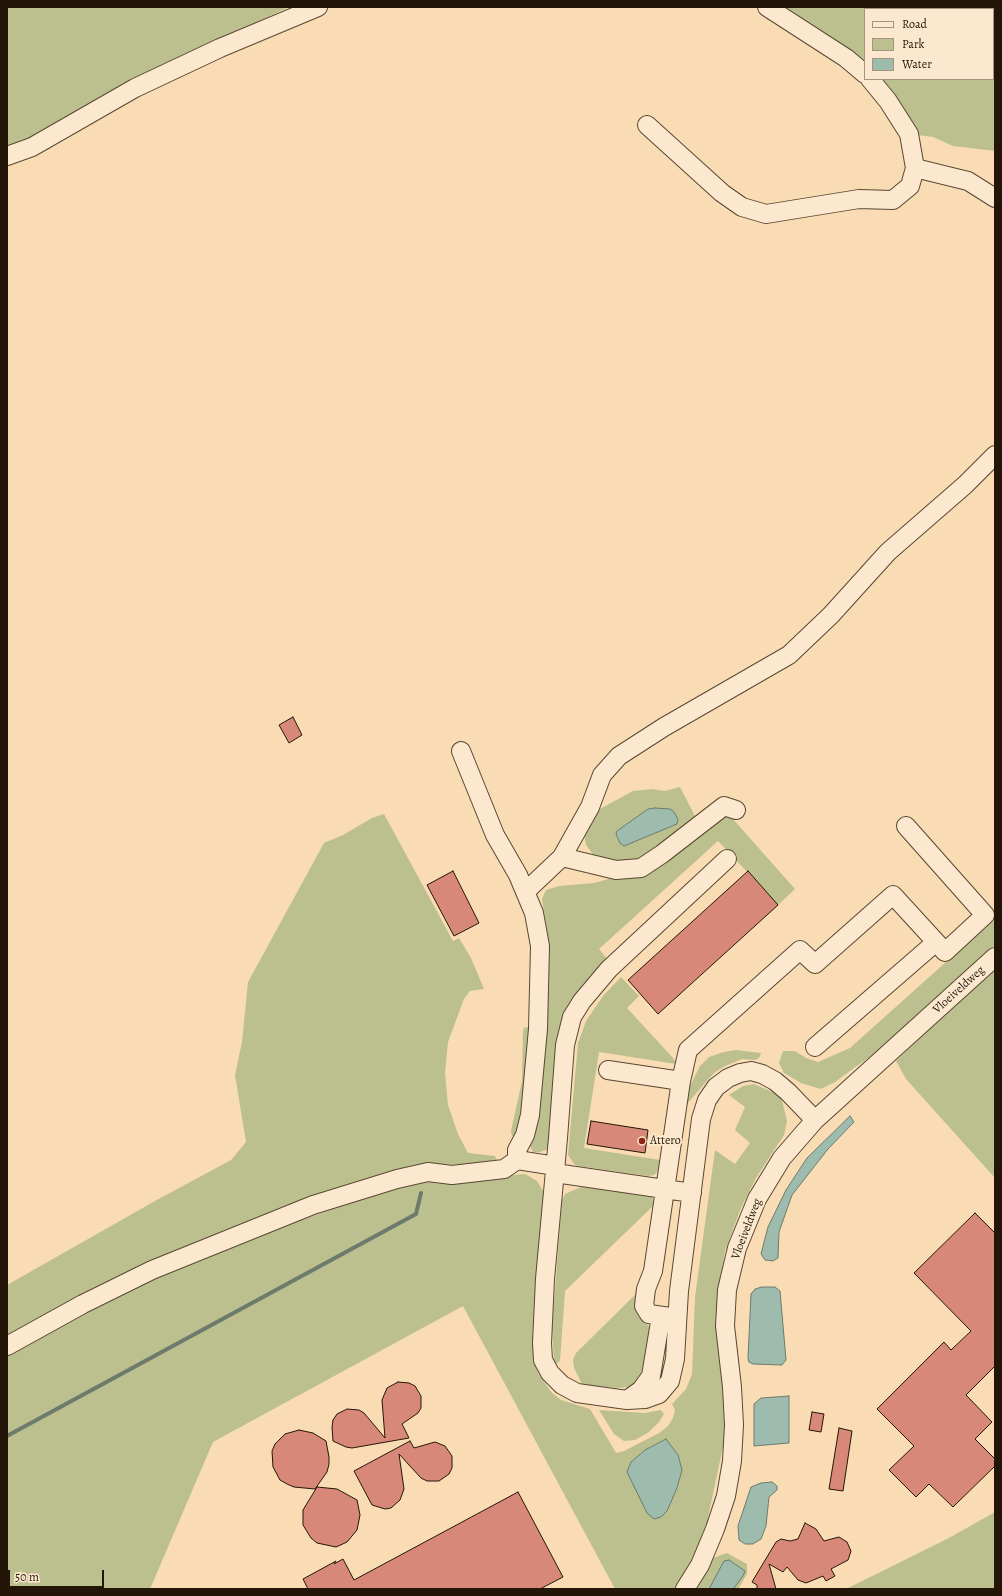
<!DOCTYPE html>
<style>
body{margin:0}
#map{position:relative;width:1002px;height:1596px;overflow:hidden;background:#f9dcb3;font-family:Alegreya,serif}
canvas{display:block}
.frame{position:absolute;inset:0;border:8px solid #231608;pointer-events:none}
.legend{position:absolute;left:864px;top:8px;width:130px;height:72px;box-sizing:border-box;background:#fbe8ce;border:1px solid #a5947f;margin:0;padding:5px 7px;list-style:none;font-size:12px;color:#231608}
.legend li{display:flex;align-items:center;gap:8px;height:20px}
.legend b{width:20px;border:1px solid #a5947f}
.scale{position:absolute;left:8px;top:1570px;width:96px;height:18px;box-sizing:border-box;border:2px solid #231608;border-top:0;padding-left:5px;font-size:12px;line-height:14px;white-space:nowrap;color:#231608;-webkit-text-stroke:3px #fbe8ce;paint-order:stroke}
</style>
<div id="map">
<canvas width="1002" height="1596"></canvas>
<div class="frame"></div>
<ul class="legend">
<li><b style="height:5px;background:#fbe8ce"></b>Road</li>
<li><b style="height:11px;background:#bcc08e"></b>Park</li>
<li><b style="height:11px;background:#9ebcae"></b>Water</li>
</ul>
<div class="scale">50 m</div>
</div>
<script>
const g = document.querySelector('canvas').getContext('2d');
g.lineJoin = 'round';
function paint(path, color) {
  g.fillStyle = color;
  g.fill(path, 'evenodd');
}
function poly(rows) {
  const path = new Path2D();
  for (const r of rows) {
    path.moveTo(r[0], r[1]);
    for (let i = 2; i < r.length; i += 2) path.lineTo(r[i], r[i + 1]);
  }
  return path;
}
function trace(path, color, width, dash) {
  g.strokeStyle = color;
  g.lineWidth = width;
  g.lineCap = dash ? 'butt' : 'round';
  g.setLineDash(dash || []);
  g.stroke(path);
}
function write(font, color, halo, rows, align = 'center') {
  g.font = font + ' Alegreya,serif';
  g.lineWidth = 4;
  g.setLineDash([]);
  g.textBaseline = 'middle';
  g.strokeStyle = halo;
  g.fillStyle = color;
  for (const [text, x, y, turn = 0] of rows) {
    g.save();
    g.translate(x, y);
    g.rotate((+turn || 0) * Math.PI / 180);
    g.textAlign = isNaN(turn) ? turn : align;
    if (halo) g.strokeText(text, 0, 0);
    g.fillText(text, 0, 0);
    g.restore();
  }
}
paint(poly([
 [7,7,289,7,189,54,36,141,7,150],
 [784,7,995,7,995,151,953,146,933,137,918,135,876,79,993,79,993,9,865,9,865,67,849,50],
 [680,787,697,820,687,830,629,864,594,856,586,845,584,835,598,810,633,791,652,789,665,791],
 [655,808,620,843,616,834,617,831,648,809],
 [384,814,453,941,459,938,471,958,484,989,470,991,464,999,448,1042,445,1073,448,1105,458,1134,468,1153,495,1156,497,1161,476,1166,436,1164,397,1169,324,1195,239,1229,183,1248,7,1340,7,1285,155,1201,231,1160,246,1142,235,1075,242,1042,248,982,324,843,343,835,372,818],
 [726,816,732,818,795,889,778,905,718,841,599,949,609,961,584,983,569,1007,551,1142,546,1150,540,1152,533,1152,529,1144,545,1043,549,943,542,899,546,890,559,886,594,883,619,876],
 [995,918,995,945,874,1054,854,1068,835,1082,821,1089,801,1083,784,1073,779,1063,783,1051,795,1051,806,1058,818,1062,850,1048],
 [995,967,995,1178,906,1079,896,1061],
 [621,977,639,996,627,1008,674,1059,676,1064,599,1052,584,1148,660,1160,657,1172,654,1175,648,1176,578,1166,574,1164,568,1155,578,1043,586,1021,603,996],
 [528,1027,529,1031,524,1103,515,1136,512,1136,511,1131,522,1081,523,1032,524,1028],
 [736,1050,761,1053,759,1058,755,1060,742,1059,723,1067,714,1073,687,1104,690,1086,700,1066,709,1057,724,1052],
 [754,1084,777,1094,782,1100,787,1121,784,1135,756,1178,741,1208,725,1251,717,1296,717,1328,727,1428,707,1522,689,1569,676,1589,615,1589,463,1306,213,1442,150,1589,7,1589,7,1354,149,1278,292,1223,418,1180,446,1181,525,1174,537,1181,545,1194,534,1362,538,1373,552,1393,561,1400,590,1409,616,1453,624,1451,659,1433,668,1426,673,1418,675,1410,672,1404,686,1389,692,1374,695,1297,715,1150,735,1164,750,1143,735,1130,745,1107,729,1095,743,1086],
 [666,1439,678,1455,682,1470,677,1488,631,1462,645,1450],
 [581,1187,649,1195,652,1197,654,1203,653,1206,565,1291,560,1361,556,1364,554,1361,552,1328,562,1200,565,1194],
 [642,1288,644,1320,651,1330,641,1373,635,1382,629,1387,618,1388,589,1386,582,1384,574,1368,573,1360,576,1353],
 [599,1410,645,1413,661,1410,664,1414,659,1422,649,1432,635,1440,624,1441,614,1434],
 [995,1512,995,1589,846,1589,949,1538],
 [727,1553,747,1564,747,1574,738,1589,695,1589,713,1558]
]), '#bcc08e');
const water = poly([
 [655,808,670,809,674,812,678,819,677,824,624,846,620,843,616,834,617,831,648,809,655,808],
 [850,1116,854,1122,828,1149,792,1195,779,1232,778,1258,773,1261,765,1260,761,1254,768,1227,786,1190,807,1158,850,1116],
 [762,1287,775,1287,780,1291,786,1360,782,1365,753,1364,749,1362,748,1358,751,1294,755,1289,762,1287],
 [789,1396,789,1443,754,1446,754,1404,761,1398,789,1396],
 [666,1439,678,1455,682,1470,677,1488,667,1511,661,1517,654,1519,647,1513,627,1472,631,1462,645,1450,666,1439],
 [772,1482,777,1486,777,1490,769,1497,766,1526,761,1539,753,1544,745,1544,739,1540,738,1526,751,1487,761,1483,772,1482],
 [729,1560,745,1571,743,1576,733,1589,709,1589,724,1561,729,1560]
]);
paint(water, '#9ebcae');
trace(water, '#6d7a6c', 1);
trace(poly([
 [7,1436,416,1214,421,1193]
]), '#6d7a6c', 4);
const building = poly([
 [293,717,302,735,289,743,279,725,293,717],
 [453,871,479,923,454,936,427,885,453,871],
 [748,871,778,905,658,1014,628,980,748,871],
 [591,1121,648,1130,645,1153,587,1144,591,1121],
 [975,1213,995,1233,995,1366,966,1395,992,1422,975,1439,995,1459,995,1466,953,1507,929,1484,916,1497,889,1470,914,1446,877,1409,944,1342,951,1350,971,1331,914,1273,975,1213],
 [398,1382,409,1383,415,1386,421,1396,421,1408,418,1413,402,1424,409,1438,352,1448,346,1447,333,1441,332,1427,333,1420,337,1414,347,1409,359,1410,364,1413,385,1438,382,1400,387,1388,398,1382],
 [812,1412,824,1414,821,1432,809,1430,812,1412],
 [839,1428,852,1431,843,1491,829,1489,839,1428],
 [299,1430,313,1433,326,1441,329,1457,329,1464,327,1472,315,1489,294,1487,287,1484,280,1480,273,1467,272,1451,275,1444,285,1434,299,1430],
 [410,1441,414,1448,435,1442,445,1446,452,1456,452,1468,449,1474,439,1481,427,1481,421,1478,399,1454,404,1489,400,1500,391,1508,385,1509,372,1505,354,1471,410,1441],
 [317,1487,337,1489,357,1500,360,1515,357,1530,347,1542,336,1547,317,1543,311,1538,303,1525,303,1510,317,1487],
 [518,1492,563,1577,540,1589,308,1589,303,1579,336,1561,334,1564,343,1559,354,1580,518,1492],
 [805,1523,816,1529,824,1541,839,1537,847,1542,851,1551,848,1560,831,1569,835,1576,826,1581,823,1576,806,1583,798,1580,787,1567,783,1572,769,1564,776,1589,757,1589,757,1585,752,1582,776,1542,781,1539,790,1541,798,1539,805,1523]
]);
paint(building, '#d88879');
trace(building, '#231608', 1);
const minor = poly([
 [767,7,846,58,865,74],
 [647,125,722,193,742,207,766,214,859,199,893,200,910,186,915,168,909,134,888,101,870,79],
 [7,156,32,147,135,88,220,48,318,7],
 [915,168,968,181,995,198],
 [461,751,495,835,518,875,534,913,540,946,538,1029,530,1115,525,1135,517,1150,517,1160,556,1166],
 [906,826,985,915,945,952,936,942],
 [562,857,616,870,641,868,662,854,724,806,736,810],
 [727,859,609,969,582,1001,572,1017,565,1045,558,1138,545,1279,542,1343,543,1360,550,1373,562,1385,577,1393,627,1400,645,1399,659,1394,670,1381,675,1359,679,1291,701,1119,707,1100,716,1087,728,1078,740,1073,751,1071,762,1074,775,1081,788,1092,815,1120],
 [525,892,562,857,590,807,602,775,619,756,664,727,789,655,831,615,888,552,965,485,995,455],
 [608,1070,681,1081,653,1271,646,1289,644,1306,649,1314,677,1318],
 [681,1081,688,1050,800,950,815,964,893,895,936,942,815,1047],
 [555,1173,692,1193],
 [7,1346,83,1304,152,1270,313,1205,397,1179,428,1172,452,1175,504,1169,517,1160],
 [627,1400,641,1390,651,1376,661,1316],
 [685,1589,700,1565,715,1529,726,1496,732,1461,734,1425,732,1387,725,1326,727,1290,737,1248,757,1199,782,1158,815,1120,995,957]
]);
trace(minor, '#584833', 20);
trace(minor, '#fbe8ce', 18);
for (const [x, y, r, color] of [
 [642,1141,4,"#8f2418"]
]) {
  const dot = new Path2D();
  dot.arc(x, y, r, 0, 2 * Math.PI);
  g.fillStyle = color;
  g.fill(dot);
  trace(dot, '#fbe8ce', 1.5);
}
write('12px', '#231608', '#fbe8ce', [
 ["Vloeiveldweg",959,990,-42],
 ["Vloeiveldweg",747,1229,-69]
]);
write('12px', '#231608', '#fbe8ce', [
 ["Attero",650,1141]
], 'left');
</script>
